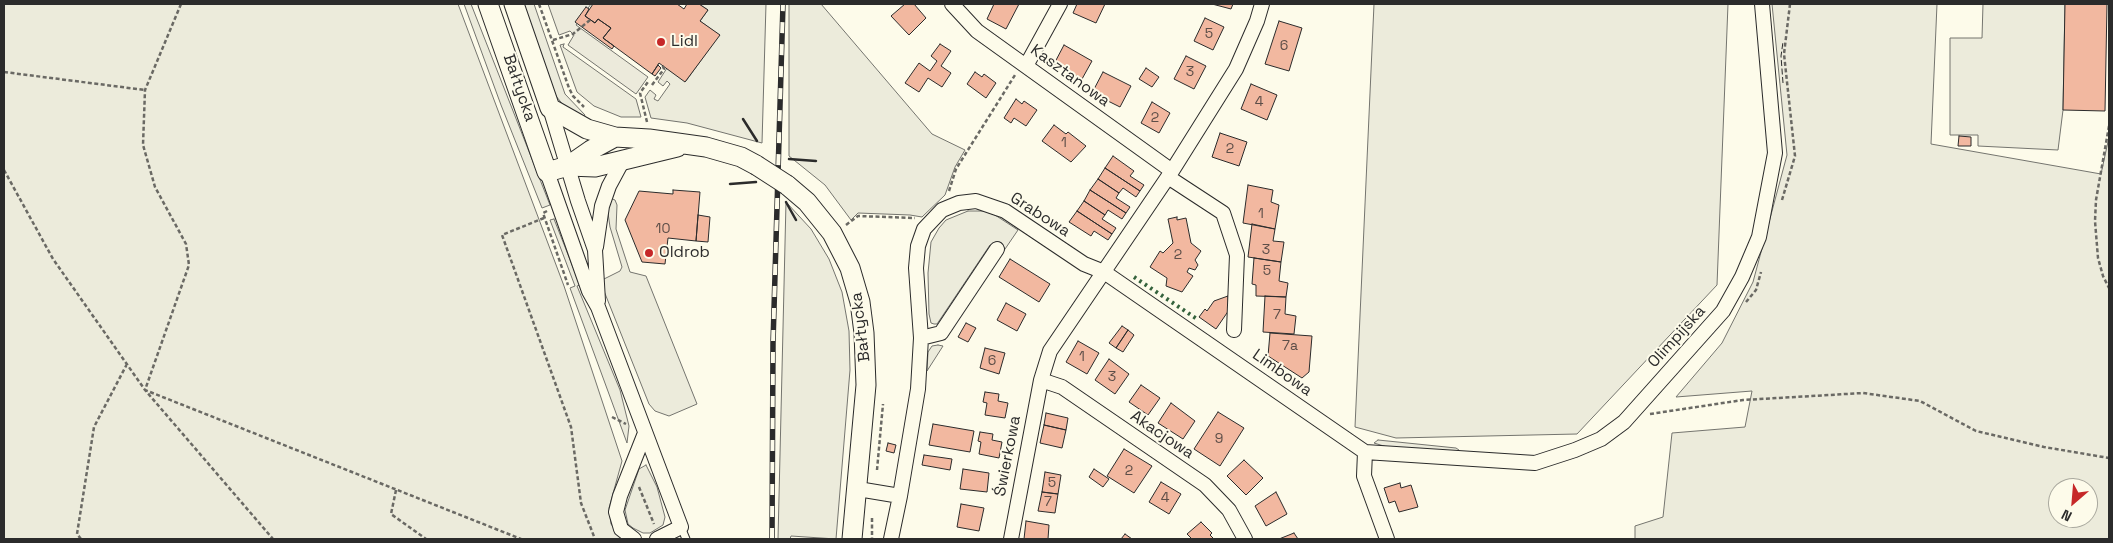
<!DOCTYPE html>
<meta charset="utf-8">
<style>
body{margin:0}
#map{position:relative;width:2113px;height:543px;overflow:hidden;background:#fdfbea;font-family:"Space Grotesk",sans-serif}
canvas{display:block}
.frame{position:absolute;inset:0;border:5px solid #2b2b2b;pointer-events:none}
.north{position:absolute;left:2048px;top:478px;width:50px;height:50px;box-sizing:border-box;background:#fdfbea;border:1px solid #a9a89e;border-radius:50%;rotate:207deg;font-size:14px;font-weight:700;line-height:20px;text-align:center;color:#2b2b2b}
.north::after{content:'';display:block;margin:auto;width:18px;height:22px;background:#c62828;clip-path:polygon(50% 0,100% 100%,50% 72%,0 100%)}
</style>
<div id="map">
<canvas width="2113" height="543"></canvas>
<div class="frame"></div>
<div class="north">N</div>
</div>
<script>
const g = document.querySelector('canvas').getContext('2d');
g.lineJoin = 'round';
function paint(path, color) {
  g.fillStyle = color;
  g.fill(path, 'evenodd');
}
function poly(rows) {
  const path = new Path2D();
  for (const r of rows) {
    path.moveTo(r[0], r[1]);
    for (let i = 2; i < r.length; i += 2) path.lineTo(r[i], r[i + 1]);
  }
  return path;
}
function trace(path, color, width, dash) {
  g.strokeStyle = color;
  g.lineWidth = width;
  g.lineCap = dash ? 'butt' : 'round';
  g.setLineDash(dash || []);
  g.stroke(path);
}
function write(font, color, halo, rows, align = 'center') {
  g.font = font + ' "Space Grotesk",sans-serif';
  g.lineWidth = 4;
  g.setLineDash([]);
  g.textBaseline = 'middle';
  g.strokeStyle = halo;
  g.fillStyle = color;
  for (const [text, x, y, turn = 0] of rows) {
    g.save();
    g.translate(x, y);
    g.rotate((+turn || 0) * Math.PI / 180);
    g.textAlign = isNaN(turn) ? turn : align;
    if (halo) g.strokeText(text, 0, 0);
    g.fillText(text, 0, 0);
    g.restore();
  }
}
const green = poly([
 [4,4,458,4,564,286,622,461,609,508,611,524,622,539,4,539,4,4],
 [464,4,471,4,550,205,542,208,501,105,464,4],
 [521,4,534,4,565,94,585,115,582,120,564,106,556,96,521,4],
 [699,4,766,4,762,143,687,123,651,118,645,97,650,90,656,95,654,99,658,101,670,84,667,81,663,86,658,82,667,68,686,81,719,35,700,21,708,10,699,4],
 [789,4,821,4,932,134,965,150,955,167,945,195,922,217,910,215,858,213,851,220,825,185,789,156,789,4],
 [1374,4,1728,4,1717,285,1577,434,1396,438,1355,427,1374,4],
 [1772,4,1937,4,1931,144,2101,174,2109,137,2109,539,1635,539,1635,526,1663,517,1672,433,1745,427,1752,391,1676,397,1722,343,1753,282,1787,155,1772,4],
 [2058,488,2088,488,2088,518,2058,518,2058,488],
 [1983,4,2065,4,2063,110,2058,150,1978,146,1978,135,1950,135,1950,38,1982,38,1983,4],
 [564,44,563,47,636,99,641,117,621,117,594,106,577,92,560,45,564,44],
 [610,198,615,200,617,205,616,229,630,272,646,276,697,404,669,416,655,411,649,404,600,281,620,271,622,267,610,227,608,213,610,198],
 [786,202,811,229,829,259,842,292,849,331,850,370,836,539,791,536,790,539,778,539,786,202],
 [968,211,984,211,995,215,1018,230,1003,252,990,245,937,324,934,324,931,323,929,314,928,273,931,242,939,228,946,220,968,211],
 [554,219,580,285,577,286,620,390,629,426,627,443,570,288,575,286,550,220,554,219],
 [938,345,943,346,927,371,928,352,932,346,938,345],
 [1378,440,1456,448,1459,450,1459,453,1387,447,1374,443,1378,440],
 [646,465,657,487,665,517,663,525,650,533,643,533,633,528,628,524,625,510,639,469,646,465]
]);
paint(green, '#ecebdb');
trace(green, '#74746e', 1);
const parking = poly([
 [548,4,591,4,576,25,648,77,636,94,568,45,574,35,570,31,559,35,548,4]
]);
paint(parking, '#eceadb');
trace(parking, '#74746e', 1);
const building = poly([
 [593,4,677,4,684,9,687,4,699,4,708,10,700,21,720,35,685,82,659,63,652,74,603,38,611,28,598,19,595,23,585,16,593,4],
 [905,4,914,4,926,18,909,35,891,16,905,4],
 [994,4,1019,4,1006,29,987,19,994,4],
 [1077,4,1105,4,1096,23,1073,13,1077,4],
 [1212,4,1233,4,1231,9,1212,4],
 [2065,4,2107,4,2105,111,2063,110,2065,4],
 [586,7,589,9,585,16,595,23,598,19,611,28,603,38,614,46,612,49,575,22,586,7],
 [1205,18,1224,27,1213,50,1194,41,1205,18],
 [1279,21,1302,28,1289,71,1265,64,1279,21],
 [940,44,951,51,941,66,951,73,942,87,928,78,919,92,905,83,919,63,930,71,937,61,931,56,940,44],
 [1064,45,1092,61,1082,79,1054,64,1064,45],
 [1186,56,1206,66,1194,89,1174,79,1186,56],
 [658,65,661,68,655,76,652,74,658,65],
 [1146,68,1159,77,1152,87,1139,79,1146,68],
 [975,72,982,77,984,74,996,83,986,98,967,84,975,72],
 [1103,72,1131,86,1120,107,1092,93,1103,72],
 [1251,84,1277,95,1267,120,1241,109,1251,84],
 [1016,99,1022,104,1024,101,1037,110,1026,126,1014,118,1011,123,1004,118,1016,99],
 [1152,102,1170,113,1159,133,1141,123,1152,102],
 [1054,125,1066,134,1068,132,1086,146,1071,162,1042,141,1054,125],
 [1220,133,1247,142,1239,166,1212,157,1220,133],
 [1959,136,1971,137,1971,146,1958,146,1959,136],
 [1113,156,1134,171,1130,176,1144,185,1140,191,1105,168,1113,156],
 [1105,168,1140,191,1136,197,1123,188,1119,193,1098,179,1105,168],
 [1098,179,1119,193,1116,198,1130,207,1126,213,1090,190,1098,179],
 [1248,185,1273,190,1271,202,1279,205,1275,229,1243,223,1248,185],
 [673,190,700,192,696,241,668,238,665,264,642,262,625,220,639,191,673,194,673,190],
 [1090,190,1126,213,1122,219,1108,210,1105,215,1084,201,1090,190],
 [1084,201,1105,215,1102,219,1116,228,1112,234,1077,211,1084,201],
 [1077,211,1112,234,1108,240,1094,231,1091,236,1069,222,1077,211],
 [698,215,710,217,708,242,696,241,698,215],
 [1177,217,1177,220,1186,218,1191,243,1201,251,1195,260,1198,265,1195,270,1189,268,1187,272,1193,276,1182,292,1166,286,1167,278,1150,267,1160,251,1163,253,1173,243,1168,219,1177,217],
 [1252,224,1275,229,1273,241,1284,242,1281,262,1248,257,1252,224],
 [1254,258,1281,262,1279,281,1288,283,1286,297,1256,296,1256,285,1252,284,1254,258],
 [1010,259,1050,284,1039,302,999,277,1010,259],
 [1228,296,1229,310,1216,329,1199,317,1205,309,1207,311,1214,301,1228,296],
 [1265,296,1286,297,1285,314,1296,316,1294,334,1263,332,1265,296],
 [1006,303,1026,314,1017,331,997,320,1006,303],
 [966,323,976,328,968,342,958,337,966,323],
 [1122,326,1128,330,1116,348,1109,343,1122,326],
 [1128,330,1134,335,1123,352,1116,348,1128,330],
 [1270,333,1312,336,1309,372,1302,378,1268,356,1270,333],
 [1078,341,1099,353,1087,374,1066,362,1078,341],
 [985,348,1005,353,999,374,980,368,985,348],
 [1109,359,1129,374,1115,394,1095,380,1109,359],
 [1141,385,1160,398,1148,415,1129,402,1141,385],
 [985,392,999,394,998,401,1008,403,1005,418,985,415,987,403,983,402,985,392],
 [1171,403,1195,421,1183,439,1158,423,1171,403],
 [1218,412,1244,428,1220,466,1194,449,1218,412],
 [1046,413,1068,418,1066,430,1044,425,1046,413],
 [933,424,974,431,970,452,929,445,933,424],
 [1044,425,1066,430,1062,448,1040,443,1044,425],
 [980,432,993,434,992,440,1002,442,999,458,979,454,981,442,978,441,980,432],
 [888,443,896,445,894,453,886,451,888,443],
 [1124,449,1152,466,1134,493,1107,476,1124,449],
 [924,455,952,459,950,470,922,465,924,455],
 [1244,460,1263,478,1246,495,1227,476,1244,460],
 [963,469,989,473,987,492,960,489,963,469],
 [1094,469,1109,479,1103,487,1089,477,1094,469],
 [1045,472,1061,475,1058,494,1042,492,1045,472],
 [1161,482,1181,494,1169,514,1149,502,1161,482],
 [1400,483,1401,488,1411,485,1418,507,1399,512,1395,501,1389,503,1384,488,1400,483],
 [1042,492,1058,494,1055,513,1038,511,1042,492],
 [1276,492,1287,514,1266,526,1255,506,1276,492],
 [961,504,984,508,979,531,957,527,961,504],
 [1026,521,1049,525,1048,539,1024,539,1026,521],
 [1201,522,1212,533,1210,535,1214,539,1192,539,1187,534,1201,522],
 [1294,533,1298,539,1279,539,1294,533],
 [1125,534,1132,539,1121,539,1125,534]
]);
paint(building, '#f2b8a0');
trace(building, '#2b2b2b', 1);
const service = poly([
 [681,527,686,539]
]);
const minor = poly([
 [952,4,977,31,1172,171],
 [1026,66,1060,4],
 [550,108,578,201,595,250,598,301],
 [547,172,589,291,598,307,681,527,657,539],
 [1168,177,1223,213,1237,255,1234,330],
 [596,247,602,206,609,186,623,160],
 [921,338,941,333,997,249],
 [1041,380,1062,387,1205,485,1229,510,1245,539],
 [1365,452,1535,463,1575,450,1601,439,1624,422,1723,311,1742,277,1759,237,1775,153,1762,4],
 [1365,452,1364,476,1387,539],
 [858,489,900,496,918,389,921,338,916,268,918,246,924,229,942,210,959,203,976,201,1005,211,1084,264,1104,272,1365,452],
 [634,539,621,529,616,512,620,496,645,433],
 [891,539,900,496],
 [1011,539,1041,380,1050,351,1172,171,1236,69,1257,21,1262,4]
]);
const secondary = poly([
 [488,4,547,172,568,166,595,167,677,147],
 [514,4,550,108,587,129,615,137,649,139,706,147,741,157,756,165],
 [568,166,591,150,615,137],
 [787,185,807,202,832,233,850,268,860,302,864,333,866,385,852,539]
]);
trace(service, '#2b2b2b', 9);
trace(minor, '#2b2b2b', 16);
trace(secondary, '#2b2b2b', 21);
trace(poly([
 [181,4,145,90,143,145,155,187,186,244,189,265,145,390,521,539],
 [539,4,569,88,573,96,584,107],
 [553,40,573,34,590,20],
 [4,72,145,90],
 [652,85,664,69,662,64],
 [647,122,640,93,648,82],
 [2109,126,2096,200,2095,221,2098,258,2103,276,2109,288],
 [4,170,53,259,145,390,273,539],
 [949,191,956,169,1015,75],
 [1782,200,1795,156,1784,54,1790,4],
 [547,211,543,213,568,285],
 [544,218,502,235,571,427,581,503,595,539],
 [846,225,858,216,915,218],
 [1746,302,1756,290,1761,272],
 [1650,414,1743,400,1863,393,1920,401,1976,431,2044,447,2109,458],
 [612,417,626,424],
 [877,470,883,404],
 [639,487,654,524],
 [396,490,391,514,426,539],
 [872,518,872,539],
 [81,539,77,534,94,427,127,364]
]), '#6a6964', 2.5, [4, 2.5]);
trace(service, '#fdfbea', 7);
trace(minor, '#fdfbea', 14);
trace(secondary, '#fdfbea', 19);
const rail = poly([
 [772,539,773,343,783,4]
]);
trace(rail, '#2b2b2b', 5.5);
trace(rail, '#fdfbea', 4, [11]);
const secondaryBridge = poly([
 [756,165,787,185]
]);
trace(secondaryBridge, '#2b2b2b', 21, []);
trace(secondaryBridge, '#fdfbea', 19);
trace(poly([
 [1134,277,1197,319]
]), '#34623c', 4, [2.5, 4]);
trace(poly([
 [1783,83,1781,56,1783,42]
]), '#2b2b2b', 1, [6, 2.5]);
trace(poly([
 [743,119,757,141],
 [789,159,816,161],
 [730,184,756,182],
 [786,202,796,220]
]), '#2b2b2b', 2.5);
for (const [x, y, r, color] of [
 [661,42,5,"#c62828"],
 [649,253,5,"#c62828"]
]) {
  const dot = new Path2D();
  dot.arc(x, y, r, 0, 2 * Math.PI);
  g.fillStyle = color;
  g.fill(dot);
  trace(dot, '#fdfbea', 2);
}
write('14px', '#5d4e48', null, [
 ["5",1209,34],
 ["6",1284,46],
 ["3",1190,72],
 ["4",1259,102],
 ["2",1155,118],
 ["1",1064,143],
 ["2",1230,149],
 ["1",1261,214],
 ["10",663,229],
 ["3",1266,250],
 ["2",1178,255],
 ["5",1267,271],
 ["7",1277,315],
 ["7a",1290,346],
 ["1",1082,357],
 ["6",992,361],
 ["3",1112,377],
 ["9",1219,439],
 ["2",1129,471],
 ["5",1052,483],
 ["4",1165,498],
 ["7",1048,502]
]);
write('16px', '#2b2b2b', '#fdfbea', [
 ["Lidl",671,42],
 ["Oldrob",659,253]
], 'left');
write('16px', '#2b2b2b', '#fdfbea', [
 ["Kasztanowa",1070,76,36],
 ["Bałtycka",519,88,71],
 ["Grabowa",1040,215,33],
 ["Bałtycka",861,327,-97],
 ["Olimpijska",1677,337,-48],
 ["Limbowa",1282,373,35],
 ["Akacjowa",1162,435,34],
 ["Świerkowa",1008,456,-79]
]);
</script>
